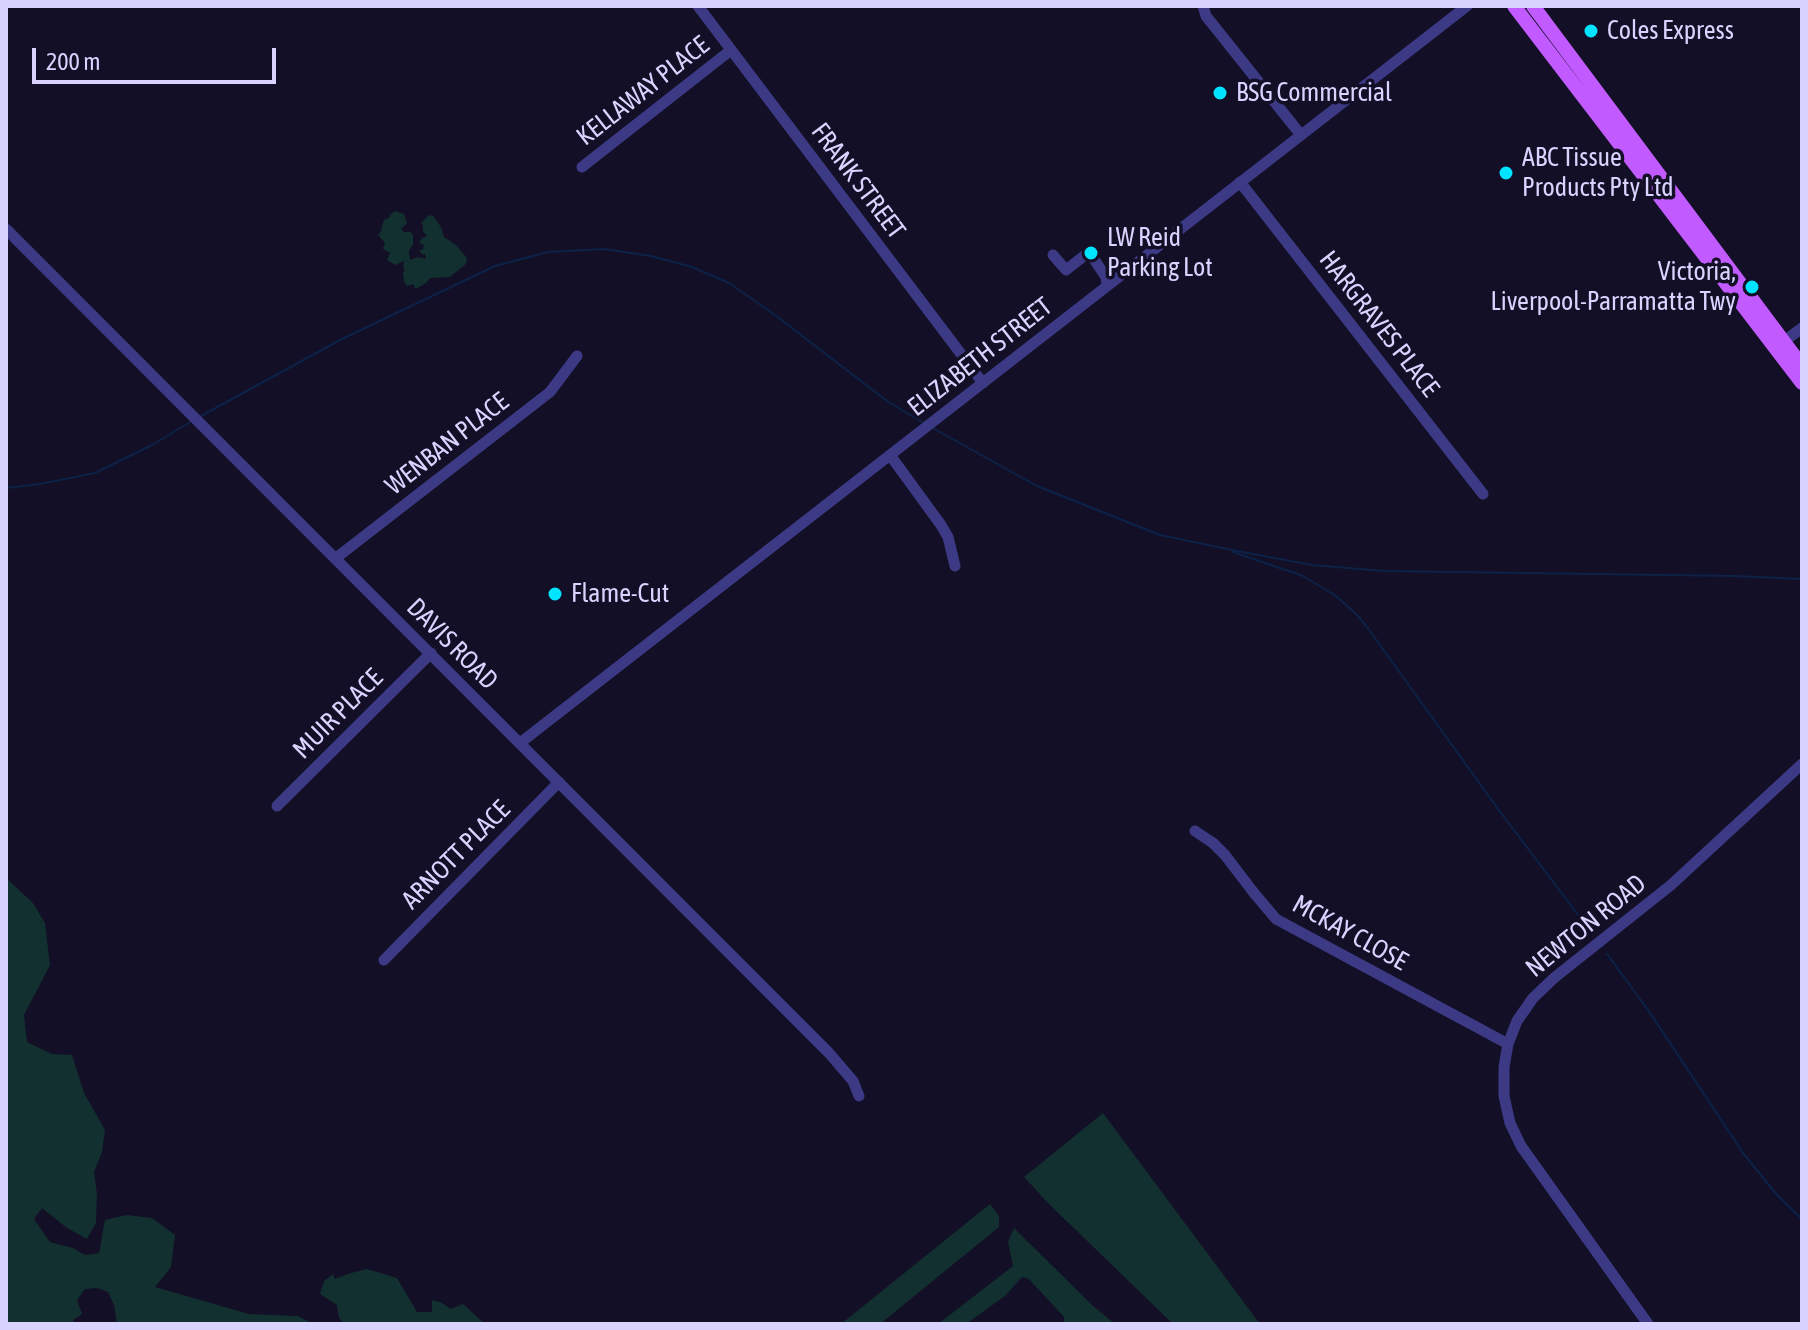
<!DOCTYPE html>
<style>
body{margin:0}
#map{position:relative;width:1808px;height:1330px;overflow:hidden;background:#130f26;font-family:"Asap Condensed",sans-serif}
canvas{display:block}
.frame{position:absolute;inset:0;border:8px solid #d9d4ff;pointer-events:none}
.scale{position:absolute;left:32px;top:48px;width:244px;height:36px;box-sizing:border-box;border:4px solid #d9d4ff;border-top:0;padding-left:10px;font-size:24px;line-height:28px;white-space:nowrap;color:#d9d4ff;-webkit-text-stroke:6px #130f26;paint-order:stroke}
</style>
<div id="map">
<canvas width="1808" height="1330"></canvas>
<div class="frame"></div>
<div class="scale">200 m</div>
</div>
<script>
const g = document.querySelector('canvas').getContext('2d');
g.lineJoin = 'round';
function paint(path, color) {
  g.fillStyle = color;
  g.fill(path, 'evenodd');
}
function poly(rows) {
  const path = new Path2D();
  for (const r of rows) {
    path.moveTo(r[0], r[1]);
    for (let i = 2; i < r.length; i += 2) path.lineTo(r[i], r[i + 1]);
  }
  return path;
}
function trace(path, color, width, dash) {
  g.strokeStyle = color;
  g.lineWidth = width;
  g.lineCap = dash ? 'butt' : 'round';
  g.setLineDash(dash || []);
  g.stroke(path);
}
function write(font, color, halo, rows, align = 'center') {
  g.font = font + ' "Asap Condensed",sans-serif';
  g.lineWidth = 7;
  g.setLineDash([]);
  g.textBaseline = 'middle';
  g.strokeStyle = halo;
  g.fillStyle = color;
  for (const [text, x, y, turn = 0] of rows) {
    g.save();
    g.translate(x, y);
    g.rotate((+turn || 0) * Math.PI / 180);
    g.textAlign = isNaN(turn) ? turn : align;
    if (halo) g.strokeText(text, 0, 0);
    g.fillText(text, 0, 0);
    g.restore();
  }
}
paint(poly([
 [395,211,404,214,407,223,401,229,404,232,411,232,413,236,413,244,409,251,410,260,418,257,426,259,425,254,422,254,419,251,423,249,424,245,419,243,422,238,427,236,423,231,423,225,421,223,429,215,433,216,441,227,444,237,457,246,467,258,466,264,450,277,430,278,426,283,416,289,413,284,407,286,404,282,403,273,405,270,403,268,404,261,395,265,387,260,390,253,383,249,385,243,378,235,382,230,381,229,384,220,389,218,390,215],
 [6,878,33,903,45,923,50,965,24,1015,27,1042,52,1054,72,1055,84,1093,105,1130,102,1152,94,1172,97,1194,96,1223,87,1239,67,1228,42,1208,34,1219,50,1242,73,1248,85,1255,99,1253,105,1220,127,1215,152,1218,175,1235,171,1267,155,1287,249,1314,298,1316,313,1324,117,1324,114,1305,108,1292,97,1288,85,1289,77,1300,82,1314,73,1320,75,1324,6,1324],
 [1103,1113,1260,1324,1173,1324,1050,1205,1024,1177],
 [990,1204,999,1216,999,1227,880,1324,841,1324],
 [1014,1228,1092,1305,1115,1324,1064,1324,1064,1317,1029,1279,1022,1277,1005,1296,966,1324,938,1324,1013,1266,1008,1242],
 [367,1269,397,1278,417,1312,432,1312,432,1300,442,1303,451,1309,463,1304,485,1324,345,1324,339,1318,337,1305,320,1294,324,1281,333,1274,335,1279,351,1273]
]), '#12302f');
trace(poly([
 [201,416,340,340,495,266,548,252,604,249,651,256,692,267,729,283,775,315,887,401,922,422],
 [931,427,1037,486,1160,535,1237,551,1312,565,1384,571,1735,576,1802,579],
 [6,488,40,484,95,473,152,445,192,421],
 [1233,552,1303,576,1336,596,1357,615,1367,627,1498,809,1591,932],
 [1607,954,1648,1010,1743,1153,1777,1195,1802,1219]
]), '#0c2248', 2);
trace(poly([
 [698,6,983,383],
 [1203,6,1206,16,1301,135],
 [582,167,731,50],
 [1240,182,1483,494],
 [6,229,829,1053,853,1081,859,1096],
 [1053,255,1066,270,1089,252,1106,277,1107,286],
 [1779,345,1802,328],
 [890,455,941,525,948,537,955,566],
 [336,558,550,392,577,356],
 [520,743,1467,6],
 [277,806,431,653],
 [1195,831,1213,843,1225,855,1254,893,1276,919,1508,1044],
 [384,960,559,782],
 [1648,1324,1521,1146,1510,1123,1504,1096,1504,1067,1508,1044,1517,1021,1533,998,1554,978,1671,885,1802,764]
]), '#3d3a85', 11);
trace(poly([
 [1514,6,1802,383],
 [1533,6,1802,366]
]), '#c25bff', 14);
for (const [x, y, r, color] of [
 [1591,31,8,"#00e5ff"],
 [1220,93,8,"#00e5ff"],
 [1506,173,8,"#00e5ff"],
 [1091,253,8,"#00e5ff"],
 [1752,287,8,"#00e5ff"],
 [555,594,8,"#00e5ff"]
]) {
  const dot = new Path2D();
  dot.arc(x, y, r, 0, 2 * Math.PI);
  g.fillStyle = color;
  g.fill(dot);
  trace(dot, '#130f26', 3);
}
write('26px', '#d9d4ff', '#130f26', [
 ["Coles Express",1607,31],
 ["BSG Commercial",1236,93],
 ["ABC Tissue",1522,158],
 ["Products Pty Ltd",1522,188],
 ["LW Reid",1107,238],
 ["Parking Lot",1107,268],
 ["Victoria,",1736,272,"right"],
 ["Liverpool-Parramatta Twy",1736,302,"right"],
 ["Flame-Cut",571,594]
], 'left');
write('26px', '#d9d4ff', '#130f26', [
 ["KELLAWAY PLACE",643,91,-38],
 ["FRANK STREET",858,181,53],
 ["HARGRAVES PLACE",1379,324,52],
 ["ELIZABETH STREET",980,357,-38],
 ["WENBAN PLACE",447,444,-38],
 ["DAVIS ROAD",452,644,45],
 ["MUIR PLACE",338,714,-45],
 ["ARNOTT PLACE",456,855,-45],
 ["NEWTON ROAD",1586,926,-39],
 ["MCKAY CLOSE",1350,933,29]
]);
</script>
